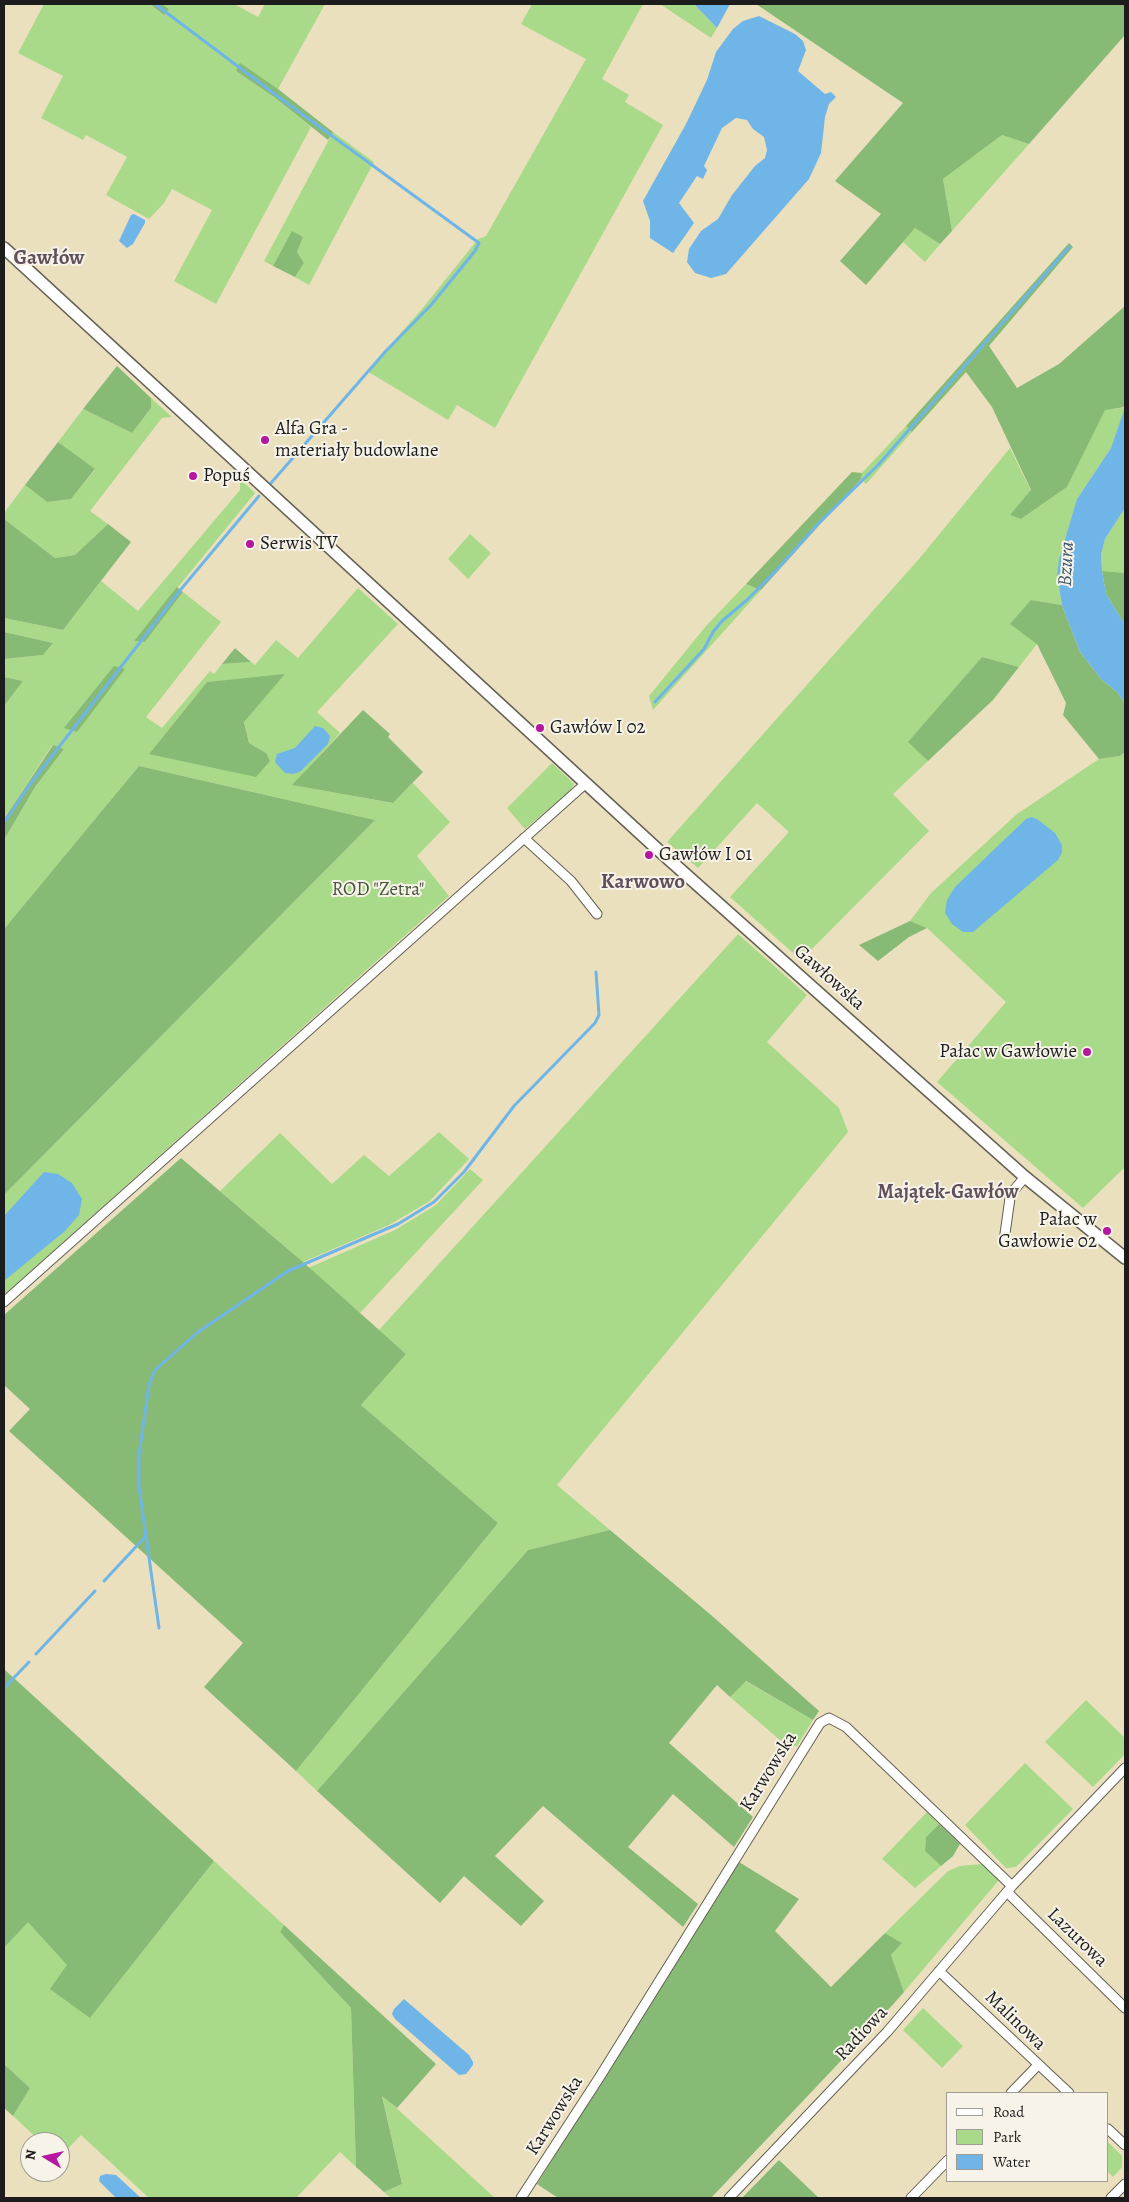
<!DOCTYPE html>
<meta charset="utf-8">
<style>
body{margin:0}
#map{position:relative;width:1129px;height:2202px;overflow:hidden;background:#eae0be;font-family:Alegreya,serif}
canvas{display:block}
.frame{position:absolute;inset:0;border:5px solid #1c1c1c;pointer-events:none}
.legend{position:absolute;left:946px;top:2092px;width:162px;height:90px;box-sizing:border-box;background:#f7f3e8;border:1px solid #9f9d96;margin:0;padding:6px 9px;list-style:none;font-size:15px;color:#1c1c1c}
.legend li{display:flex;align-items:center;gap:10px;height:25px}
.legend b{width:25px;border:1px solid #9f9d96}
.north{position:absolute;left:20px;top:2132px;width:50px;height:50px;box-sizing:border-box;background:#f7f3e8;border:1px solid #9f9d96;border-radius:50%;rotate:279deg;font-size:14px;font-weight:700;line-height:20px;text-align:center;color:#1c1c1c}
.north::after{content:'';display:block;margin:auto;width:18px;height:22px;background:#b5179e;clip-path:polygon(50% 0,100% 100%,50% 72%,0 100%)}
</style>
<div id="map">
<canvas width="1129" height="2202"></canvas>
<div class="frame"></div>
<ul class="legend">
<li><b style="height:6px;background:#fff"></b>Road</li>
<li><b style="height:14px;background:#a8da89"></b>Park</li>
<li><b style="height:14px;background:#70b5e7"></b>Water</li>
</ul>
<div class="north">N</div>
</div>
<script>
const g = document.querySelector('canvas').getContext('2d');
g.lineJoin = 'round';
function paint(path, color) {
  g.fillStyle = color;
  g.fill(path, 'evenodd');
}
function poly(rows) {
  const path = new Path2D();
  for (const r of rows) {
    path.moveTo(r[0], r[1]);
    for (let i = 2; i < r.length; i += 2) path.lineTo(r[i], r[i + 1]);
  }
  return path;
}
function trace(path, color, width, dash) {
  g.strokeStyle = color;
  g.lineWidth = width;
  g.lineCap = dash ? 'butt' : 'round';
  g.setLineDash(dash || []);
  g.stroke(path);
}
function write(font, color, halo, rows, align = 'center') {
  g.font = font + ' Alegreya,serif';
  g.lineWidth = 4;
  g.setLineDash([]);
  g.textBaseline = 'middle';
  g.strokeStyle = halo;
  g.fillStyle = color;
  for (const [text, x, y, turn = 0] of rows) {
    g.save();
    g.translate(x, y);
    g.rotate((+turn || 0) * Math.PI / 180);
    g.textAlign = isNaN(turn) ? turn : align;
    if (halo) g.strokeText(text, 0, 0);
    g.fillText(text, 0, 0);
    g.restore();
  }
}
paint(poly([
 [44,4,150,4,164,15,169,9,162,4,234,4,258,17,265,4,325,4,278,89,240,64,236,71,274,97,311,127,216,304,174,281,212,210,172,189,164,203,149,219,106,195,127,157,86,135,83,140,41,118,63,76,18,53],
 [532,4,643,4,602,79,629,95,625,102,663,125,495,428,457,405,448,420,367,371,422,309,478,239,486,236,586,59,521,24],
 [660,4,694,4,717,28,711,38],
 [333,132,374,162,309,285,295,277,304,263,297,252,303,237,292,232,273,266,264,261],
 [1002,135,1029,144,952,231,943,179],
 [915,228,940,244,925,262,903,242],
 [151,398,172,417,162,418,90,511,108,524,75,555,55,558,4,519,4,513,25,485,47,502,71,499,95,470,58,442,83,409,132,433,151,408],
 [1125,408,1111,448,1077,499,1057,575,1062,605,1031,600,1037,644,1019,667,982,657,909,742,928,761,893,794,929,831,801,960,730,897,789,832,757,803,698,868,667,842,919,559,1010,448,1031,491,1011,515,1021,519,1067,487,1105,409],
 [906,426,912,432,866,484,861,479,862,473],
 [240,479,255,493,134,641,145,642,183,592,221,622,146,717,162,728,210,671,214,674,222,664,251,662,255,665,276,640,298,658,358,588,398,624,317,712,340,733,293,785,392,803,413,783,450,822,417,856,449,896,4,1295,4,1195,375,820,139,766,4,929,4,840,35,787,64,749,52,745,4,819,4,706,23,681,4,677,4,659,43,655,53,643,4,632,4,618,63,630,101,581,138,611,240,490],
 [284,675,244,721,249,743,266,753,149,754,207,682],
 [1125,508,1125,573,1102,571,1101,555,1105,539],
 [470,534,491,553,468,579,448,559],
 [746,584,761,590,653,710,649,696,706,626],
 [1125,752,1125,1167,1083,1208,937,1082,1006,1002,927,928,910,921,931,893,1017,814,1099,759,1120,756],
 [552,763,574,784,570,791,525,829,507,808],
 [738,934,807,995,767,1042,839,1108,848,1132,557,1485,610,1530,528,1550,317,1791,296,1771,498,1523,361,1405,406,1354,379,1330],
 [439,1132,469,1159,430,1201,389,1225,303,1262,220,1191,280,1133,332,1184,364,1155,389,1176],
 [470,1169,483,1180,360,1313,308,1268,395,1230,436,1205],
 [745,1681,813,1720,797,1746,788,1747,730,1697],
 [1086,1700,1125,1738,1125,1754,1093,1787,1045,1742],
 [1025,1763,1073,1809,1016,1867,1006,1868,965,1825],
 [927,1812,939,1824,926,1837,925,1851,941,1866,915,1888,882,1859],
 [214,1861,284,1925,280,1932,351,2008,356,2167,340,2152,296,2198,149,2198,81,2135,60,2157,60,2142,41,2142,13,2116,30,2088,4,2064,4,1948,28,1921,68,1965,90,2018],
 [982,1864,999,1880,904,1992,891,1955,902,1943,885,1933,948,1871,960,1866],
 [923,2008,963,2046,942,2068,903,2030],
 [382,2095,495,2198,391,2198,384,2192,402,2184],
 [1108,2142,1122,2156,1122,2167,1113,2177,1108,2172]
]), '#a8da89');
paint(poly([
 [150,4,162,4,169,9,164,15],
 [756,4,1125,4,1125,35,1029,144,1002,135,943,179,952,231,940,244,915,228,866,285,840,261,881,214,835,181,903,103],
 [240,63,278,89,333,132,328,140,274,97,236,71],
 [292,231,303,237,297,252,304,263,295,277,273,266],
 [1069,243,1073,247,989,346,1017,388,1059,364,1125,306,1125,407,1105,410,1067,487,1021,519,1010,515,1031,490,992,407,966,372,912,432,906,426],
 [117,366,151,398,151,408,132,433,83,409],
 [58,442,95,469,71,499,47,502,25,485],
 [852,472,862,473,861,479,761,590,746,584],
 [4,519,55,558,75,555,108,524,131,542,63,630,4,618],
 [1102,571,1125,573,1125,625,1106,594],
 [177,587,183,592,145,642,134,641],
 [1031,600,1062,605,1080,652,1101,679,1118,693,1125,704,1125,752,1120,756,1099,759,1063,715,1066,703,1037,644,1010,624],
 [4,632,53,643,43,655,4,659],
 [235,648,251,662,222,664],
 [982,657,1019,667,993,700,928,761,908,742],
 [114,666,125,669,77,732,64,728],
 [285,674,244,722,249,743,266,753,270,761,256,777,149,754,207,682],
 [4,677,23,681,4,706],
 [363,710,390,734,388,737,423,772,393,803,292,785],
 [53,745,64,749,35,787,4,840,4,819],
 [139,766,375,820,4,1195,4,929],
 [910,921,927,928,909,937,878,961,859,945],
 [181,1158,303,1262,406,1354,361,1405,498,1523,296,1771,204,1687,243,1643,9,1431,30,1409,4,1385,4,1315],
 [610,1530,711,1615,819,1711,813,1720,746,1681,730,1697,717,1685,669,1743,753,1817,734,1847,673,1794,628,1847,698,1904,683,1927,543,1806,495,1856,544,1901,521,1926,464,1876,440,1903,317,1791,528,1550],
 [4,1669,214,1861,90,2018,50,1989,67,1965,28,1922,4,1948],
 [939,1824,960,1844,953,1856,941,1866,925,1851,926,1837],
 [739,1862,799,1899,775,1931,831,1987,885,1933,902,1943,891,1955,904,1992,872,2028,711,2198,558,2198,537,2184],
 [284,1925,436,2064,397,2108,382,2096,402,2184,384,2192,356,2167,351,2008,280,1932],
 [4,2064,30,2088,13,2116,4,2108],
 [779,2160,819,2198,742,2198]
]), '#86ba75');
paint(poly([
 [694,4,730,4,717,28],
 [759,16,795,34,803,41,806,50,798,71,825,94,831,92,836,97,829,104,825,117,821,153,809,179,726,274,711,278,695,273,687,262,689,249,701,231,718,219,732,195,755,166,765,158,767,150,764,137,753,129,747,120,736,118,722,128,704,166,707,170,703,179,697,176,679,203,694,223,673,253,650,238,650,221,643,201,686,124,707,80,716,52,733,29,743,21],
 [134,214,145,220,145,223,133,244,127,248,119,241,131,215],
 [1125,407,1125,508,1105,539,1101,555,1102,571,1106,594,1125,625,1125,704,1118,693,1101,679,1080,652,1062,605,1057,575,1059,560,1077,499,1111,448],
 [315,726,323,728,330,736,328,744,301,771,294,774,285,773,275,762,277,754,295,748],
 [1031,817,1037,819,1055,833,1062,845,1062,852,1058,860,973,932,963,932,952,924,945,913,947,900,955,887,1026,819],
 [44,1172,58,1174,72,1183,82,1199,79,1215,65,1231,4,1281,4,1216],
 [404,1999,469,2055,473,2062,473,2065,466,2074,459,2075,395,2019,392,2014,394,2009],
 [106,2174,116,2175,141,2198,116,2198,99,2181,100,2176]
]), '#70b5e7');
trace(poly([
 [155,4,280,98,479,243,475,251,431,305,385,352,271,483],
 [655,702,704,649,713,632,722,621,747,600,773,574,817,525,879,464,1069,247],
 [4,823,28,787,182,588,259,496],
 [104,1581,146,1536],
 [159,1628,139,1487,139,1455,149,1385,155,1370,198,1332,288,1271,398,1224,434,1202,464,1172,514,1106,595,1023,599,1015,596,972],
 [36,1654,95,1591],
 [4,1688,29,1662]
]), '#70b5e7', 3);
const street = poly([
 [524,838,571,881,597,914],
 [1004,1241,1010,1198,1014,1190,1025,1177],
 [4,1302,585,784],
 [1007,1892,1125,2008],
 [939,1971,1069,2093],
 [1011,2093,1038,2065],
 [1108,2129,1125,2145],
 [521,2198,599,2078,820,1723,829,1718,846,1727,1012,1886],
 [729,2198,887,2032,1012,1886,1125,1768],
 [911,2198,948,2160],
 [1111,2198,1125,2184]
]);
const secondary = poly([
 [4,248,655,847,1025,1177,1125,1258]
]);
trace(street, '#646155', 11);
trace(secondary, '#646155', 14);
trace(street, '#fff', 9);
trace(secondary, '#fff', 11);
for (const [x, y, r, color] of [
 [265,440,5,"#b5179e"],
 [193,476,5,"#b5179e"],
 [250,544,5,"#b5179e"],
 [540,728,5,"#b5179e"],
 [649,855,5,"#b5179e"],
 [1087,1052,5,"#b5179e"],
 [1107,1231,5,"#b5179e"]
]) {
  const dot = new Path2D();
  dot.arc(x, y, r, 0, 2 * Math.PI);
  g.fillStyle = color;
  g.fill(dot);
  trace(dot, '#f7f3e8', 2);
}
write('19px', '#1c1c1c', '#f7f3e8', [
 ["Alfa Gra -",275,429],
 ["materiały budowlane",275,451],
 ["Popuś",203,476],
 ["Serwis TV",260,544],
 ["Gawłów I 02",550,728],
 ["Gawłów I 01",659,855],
 ["Pałac w Gawłowie",1077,1052,"right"],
 ["Pałac w",1097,1220,"right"],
 ["Gawłowie 02",1097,1242,"right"]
], 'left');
write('19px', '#46553d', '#f7f3e8', [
 ["ROD \"Zetra\"",378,890]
]);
write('19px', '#1c1c1c', '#f7f3e8', [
 ["Gawłowska",829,978,42],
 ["Karwowska",769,1772,-58],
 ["Lazurowa",1077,1938,44],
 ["Malinowa",1015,2021,44],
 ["Radiowa",862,2034,-47],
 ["Karwowska",555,2116,-58]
]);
write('italic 20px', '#3e596d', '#f7f3e8', [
 ["Bzura",1067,564,-87]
]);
write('bold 20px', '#60505b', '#f7f3e8', [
 ["Majątek-Gawłów",948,1193]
]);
write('bold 21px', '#60505b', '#f7f3e8', [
 ["Gawłów",49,259],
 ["Karwowo",643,883]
]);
</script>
